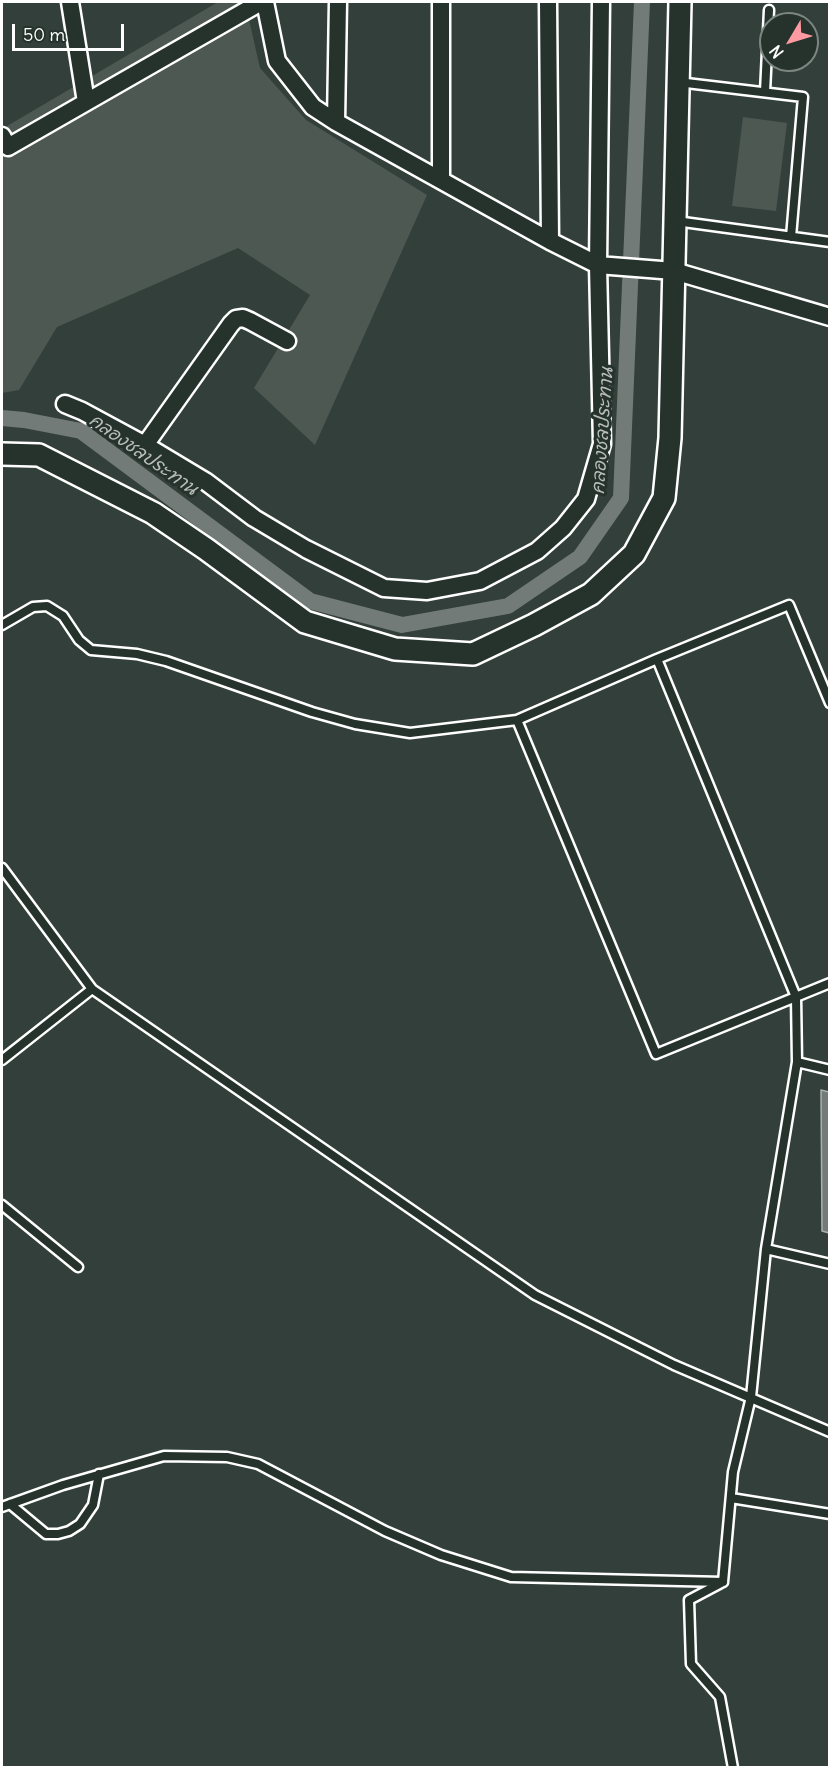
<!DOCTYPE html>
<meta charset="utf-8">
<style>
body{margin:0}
#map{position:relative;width:831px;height:1769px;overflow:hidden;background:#333f3a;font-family:Delius,sans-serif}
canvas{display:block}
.frame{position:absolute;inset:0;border:3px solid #fff;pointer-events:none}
.north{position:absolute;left:759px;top:12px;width:60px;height:60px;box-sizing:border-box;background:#26332d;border:2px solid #7d8581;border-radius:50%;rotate:232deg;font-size:16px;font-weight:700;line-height:24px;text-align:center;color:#fff}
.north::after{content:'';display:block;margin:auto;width:21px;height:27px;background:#ff9aa2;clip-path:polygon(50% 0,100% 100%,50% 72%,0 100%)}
.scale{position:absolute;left:12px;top:24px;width:112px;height:27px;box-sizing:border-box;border:3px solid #fff;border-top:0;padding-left:8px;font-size:18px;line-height:21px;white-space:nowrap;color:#fff;-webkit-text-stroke:4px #26332d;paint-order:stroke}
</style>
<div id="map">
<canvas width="831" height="1769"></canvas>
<div class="frame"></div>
<div class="north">N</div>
<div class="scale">50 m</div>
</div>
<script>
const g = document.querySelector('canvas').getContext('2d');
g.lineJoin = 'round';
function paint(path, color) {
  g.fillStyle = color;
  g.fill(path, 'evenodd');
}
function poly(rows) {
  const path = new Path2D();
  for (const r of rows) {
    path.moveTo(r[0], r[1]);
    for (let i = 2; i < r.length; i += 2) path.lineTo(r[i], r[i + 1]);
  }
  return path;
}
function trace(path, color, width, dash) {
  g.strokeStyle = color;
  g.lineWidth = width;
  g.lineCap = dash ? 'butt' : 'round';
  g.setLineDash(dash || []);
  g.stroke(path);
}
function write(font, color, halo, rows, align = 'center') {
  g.font = font + ' Delius,"Playpen Sans Thai",sans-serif';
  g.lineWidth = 6;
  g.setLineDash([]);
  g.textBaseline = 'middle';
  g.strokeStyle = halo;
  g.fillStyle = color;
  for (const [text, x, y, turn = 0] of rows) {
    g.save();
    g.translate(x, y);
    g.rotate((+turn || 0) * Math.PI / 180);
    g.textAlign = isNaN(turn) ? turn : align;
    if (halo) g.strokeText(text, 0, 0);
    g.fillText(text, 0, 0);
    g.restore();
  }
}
paint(poly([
 [218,2,245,2,260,68,306,120,427,195,315,445,254,388,310,295,238,248,57,327,19,390,2,393,2,129],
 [743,117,787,123,776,211,732,206]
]), '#4d5853');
const water = poly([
 [821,1090,829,1092,829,1233,822,1231,821,1090]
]);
paint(water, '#737b78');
trace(water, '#abb0ae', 1.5);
trace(poly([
 [2,418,24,420,81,431,310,601,402,625,508,606,580,557,621,498,642,2]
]), '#737b78', 16);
const service = poly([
 [678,82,803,97,791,237],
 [765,92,769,10],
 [676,221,830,242],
 [2,625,33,607,47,606,63,616,79,640,91,650,137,654,166,661,312,712,355,724,410,733,517,720],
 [657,659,796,997,797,1062,766,1249,751,1397,733,1472,723,1582],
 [830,703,789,605,657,659,517,720,656,1054,830,983],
 [2,868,92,989,535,1295,674,1365,830,1432],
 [2,1060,92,989],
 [797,1062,830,1070],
 [2,1205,78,1267],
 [766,1249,830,1264],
 [731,1498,830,1514],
 [10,1504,46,1534,58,1534,69,1531,80,1524,93,1505,99,1474],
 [2,1507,63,1485,164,1456,227,1457,258,1464,385,1531,441,1555,511,1577,723,1582],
 [723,1582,689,1600,691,1664,720,1697,733,1768]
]);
const minor = poly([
 [70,2,86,102],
 [265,2,277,61,313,107,336,122,550,241,598,265,674,271,830,317],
 [548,2,550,241],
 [336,122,338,2],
 [2,136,8,147,261,2],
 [441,180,441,2],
 [65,404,82,411,145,445,205,481,254,518,306,549,384,588,427,591,480,581,537,551,563,528,586,499,602,444,598,265,601,2],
 [145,445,231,324,236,319,243,318,250,321,287,341]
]);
const tertiary = poly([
 [2,454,39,455,153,513,206,549,305,622,395,649,473,654,534,625,591,594,634,554,664,498,670,438,680,2]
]);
trace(service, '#fff', 13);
trace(minor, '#fff', 21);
trace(tertiary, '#fff', 26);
trace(service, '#26332d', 8);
trace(minor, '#26332d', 16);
trace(tertiary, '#26332d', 21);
write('italic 18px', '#b9bdbc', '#26332d', [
 ["คลองชลประทาน",603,431,-86],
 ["คลองชลประทาน",143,455,35]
]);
</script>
